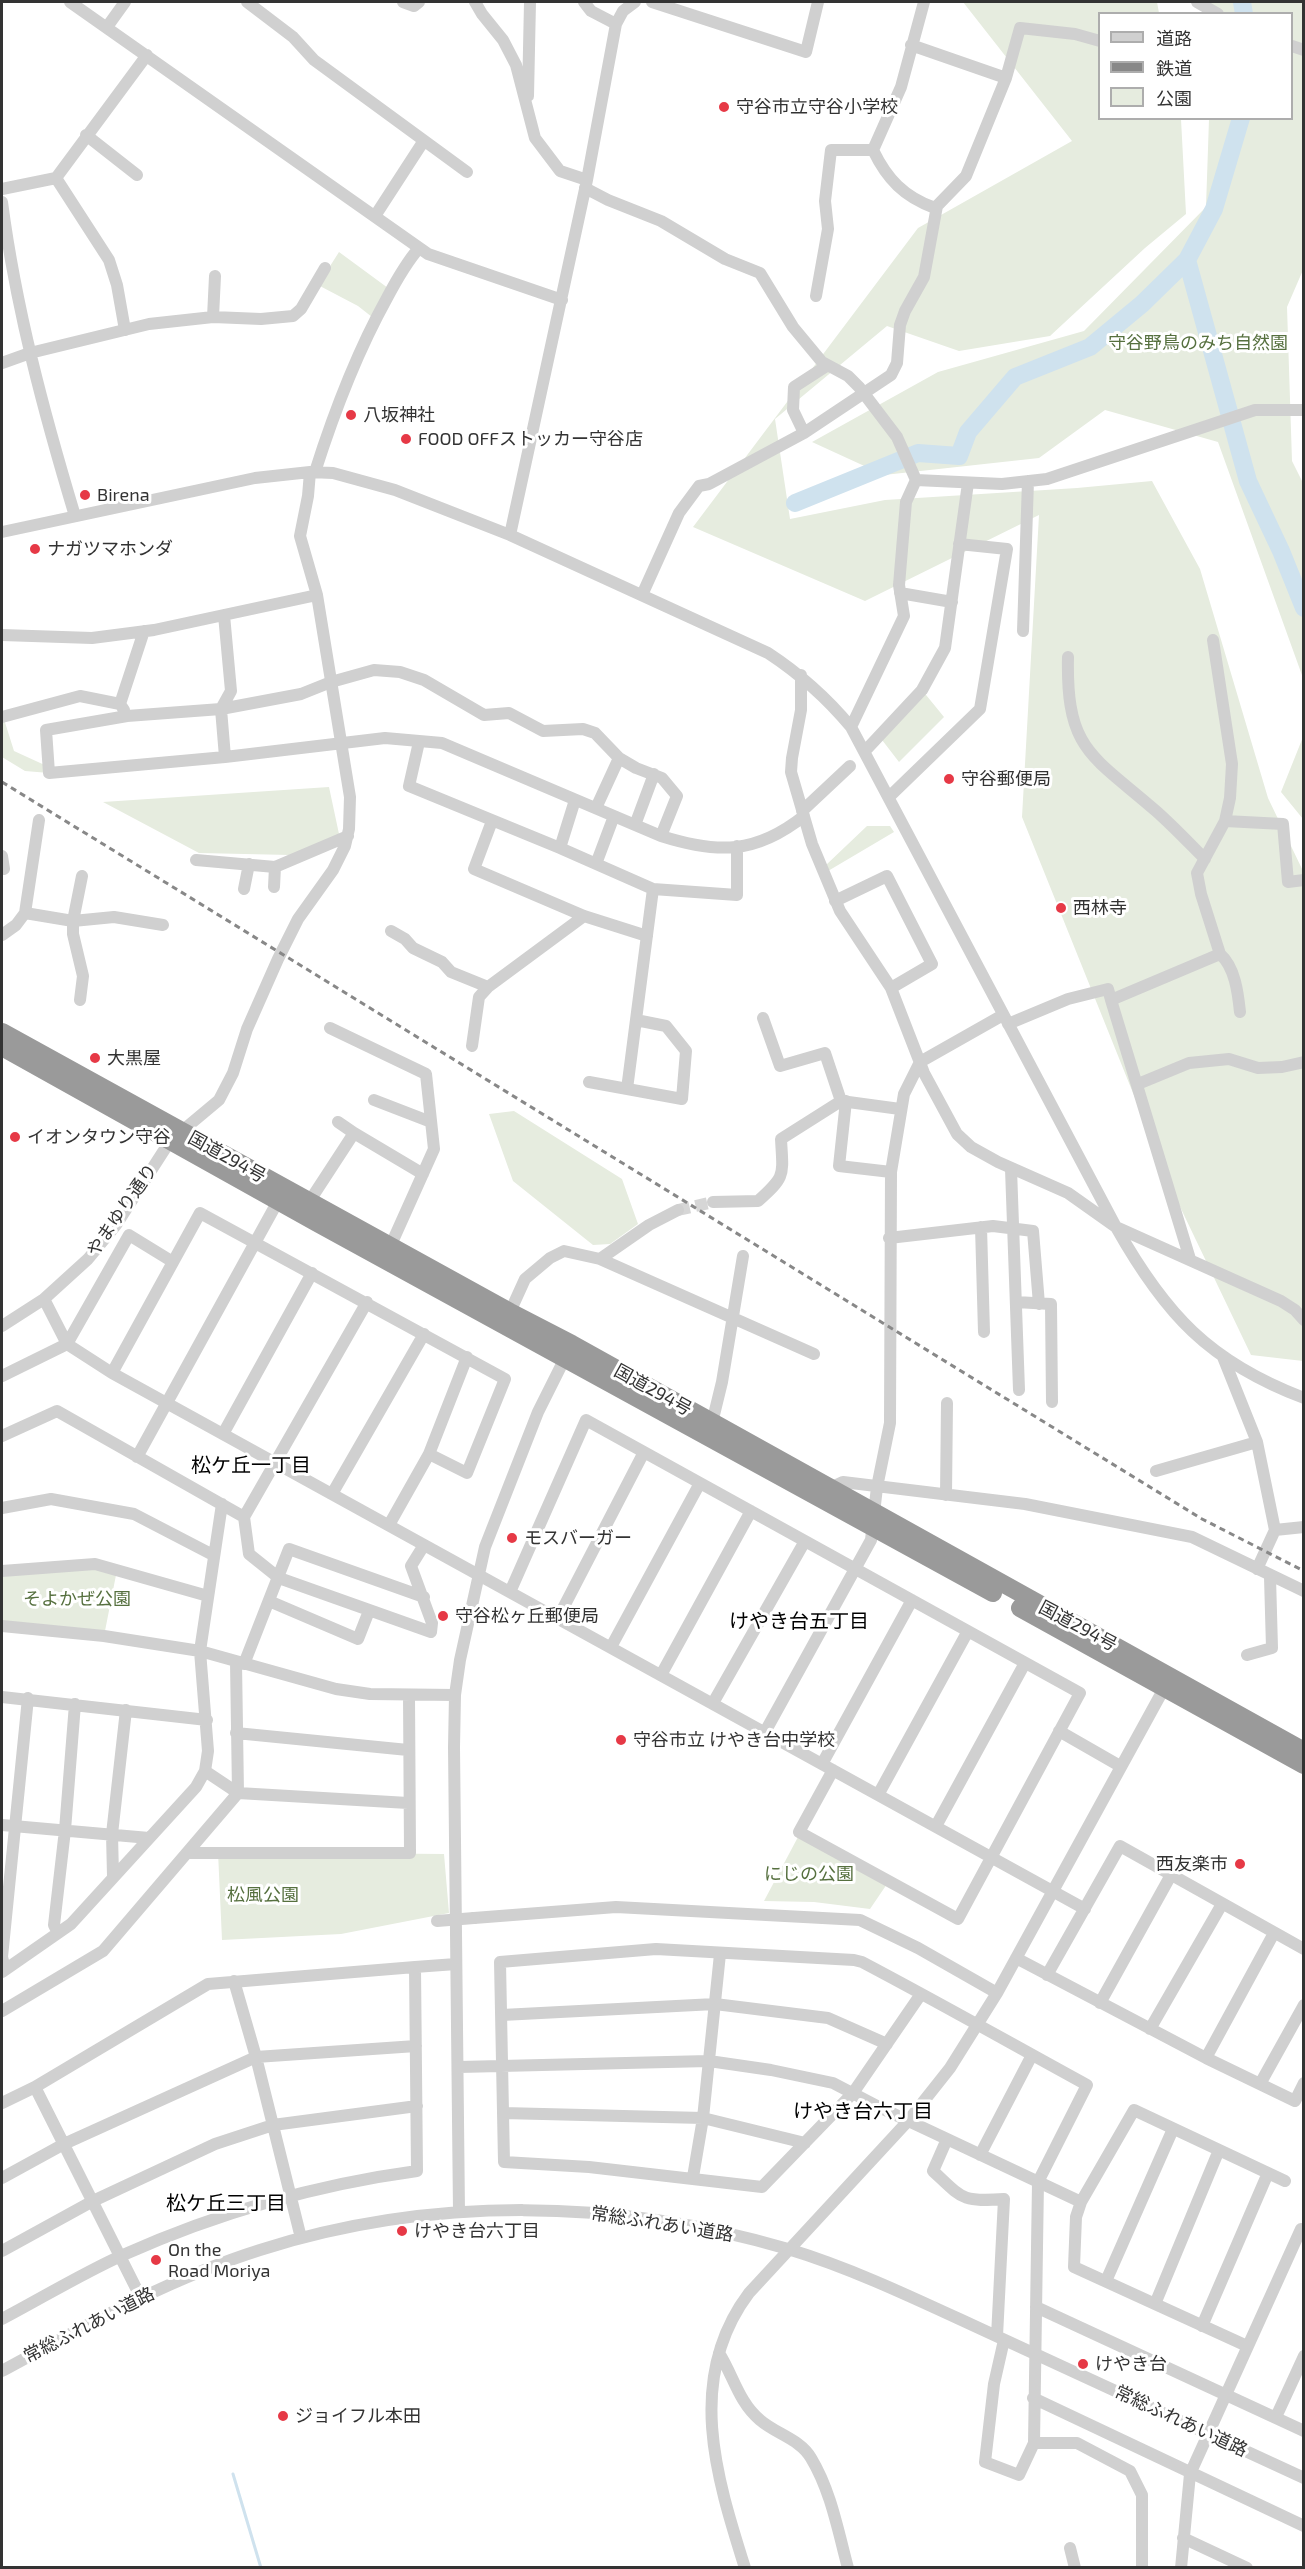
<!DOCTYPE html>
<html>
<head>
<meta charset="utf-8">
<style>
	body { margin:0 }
	#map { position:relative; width:1305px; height:2569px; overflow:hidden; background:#fff; font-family:"Exo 2","Noto Sans JP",sans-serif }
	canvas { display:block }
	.frame { position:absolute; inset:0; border:3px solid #333; pointer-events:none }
	.legend { position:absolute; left:1098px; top:12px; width:195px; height:108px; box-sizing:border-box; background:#fff; border:2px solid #adadad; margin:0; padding:8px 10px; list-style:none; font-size:18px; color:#333 }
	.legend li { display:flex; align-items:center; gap:12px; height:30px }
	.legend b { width:30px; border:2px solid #adadad }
</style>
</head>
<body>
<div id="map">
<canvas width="1305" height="2569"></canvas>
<div class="frame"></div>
<ul class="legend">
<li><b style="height:8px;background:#d0d0d0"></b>道路</li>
<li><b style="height:8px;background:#888"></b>鉄道</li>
<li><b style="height:16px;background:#e6ecdf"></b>公園</li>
</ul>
</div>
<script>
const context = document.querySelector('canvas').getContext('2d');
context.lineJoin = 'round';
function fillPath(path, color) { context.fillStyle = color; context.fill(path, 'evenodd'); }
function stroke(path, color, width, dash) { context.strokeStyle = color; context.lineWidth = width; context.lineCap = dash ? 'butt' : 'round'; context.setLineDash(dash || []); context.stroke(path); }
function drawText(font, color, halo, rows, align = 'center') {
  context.font = font + ' "Exo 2","Noto Sans JP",sans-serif'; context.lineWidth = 6; context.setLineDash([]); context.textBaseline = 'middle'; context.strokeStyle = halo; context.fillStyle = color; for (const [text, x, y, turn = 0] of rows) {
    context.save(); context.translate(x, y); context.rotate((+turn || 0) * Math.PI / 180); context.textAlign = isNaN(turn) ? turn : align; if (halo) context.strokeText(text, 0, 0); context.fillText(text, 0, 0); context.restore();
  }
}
fillPath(new Path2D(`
	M963 2H1157L1159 13 1100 14V118L1181 119 1186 214 1145 248 1050 336 959 351 887 326 775 419 790 519 885 500 1077 488 1152 481 1200 569 1268 798 1303 871V1361L1251 1355 1172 1190 1022 817 1039 515 865 601 693 527 918 228 1072 141Z
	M1204 2H1303V270L1287 307 1292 461 1304 485 1303 678 1218 442 1105 410 1039 458 884 475 812 442 938 372 1084 331 1206 207 1209 119 1292 118V14L1205 13Z
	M339 252 388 288 372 317 358 306 318 285Z
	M922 690 944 717 899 762 879 736Z
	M3 716 14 751 49 767V773L25 771 2 757Z
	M1303 737 1304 819H1303L1281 792Z
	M329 787 339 834 290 855 199 853 103 802Z
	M867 826H890L894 832 828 871 826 865Z
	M514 1111 622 1179 638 1224 610 1244 593 1245 513 1181 489 1114Z
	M95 1564 117 1570 104 1636 2 1626V1571Z
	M798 1837 887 1884 870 1909 814 1902 764 1901Z
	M218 1852 444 1854 449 1913 341 1934 222 1940Z`), '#e6ecdf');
stroke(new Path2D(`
	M233 2474 261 2568`), '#cfe2ee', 3);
stroke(new Path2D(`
	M1242 2 1244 14
	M1241 118 1214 209 1187 260 1248 481 1281 551 1304 608
	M795 503 918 453 959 456 968 432 1015 377 1090 347 1142 304 1187 260`), '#cfe2ee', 18);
stroke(new Path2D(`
	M678 1210 713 1202`), '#d6d6d6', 12, [12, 6]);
stroke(new Path2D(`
	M70 2 428 254 562 300
	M247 2 293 37 314 60 467 172
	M403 2 414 6 419 2
	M475 2 482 14 503 40 516 65 535 138 560 171 587 180
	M652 2 806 52 818 2
	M924 2 901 87 873 150C887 179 904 197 935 208L966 176 1006 78 1020 28 1075 34 1100 41
	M1197 2 1218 14
	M616 24 623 11 635 2
	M107 27 125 2
	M911 45 1006 78
	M1292 46 1304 50
	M528 96 530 2
	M86 135 137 175
	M56 178 109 260 117 285 125 330
	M585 188 608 200 661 221 725 259 760 273 793 327 822 362 848 376 859 387 897 437 916 480 1002 484 1047 479 1255 410H1304
	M2 189 56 178 147 55
	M2 202C16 309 44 413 75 516
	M375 216 423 142
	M816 296 828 229 825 201 831 150H873
	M213 317 215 276
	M2 363 30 353 149 324 213 317 261 319 293 316 301 309 325 268
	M804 433 793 410 794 387 828 365
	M315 472C334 412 356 354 387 298 396 281 406 263 419 248
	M2 532 255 478 310 472 333 473 395 490 510 535 768 653C800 674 826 697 851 727L1116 1227C1165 1314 1209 1362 1304 1398
	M510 535 587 180 616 24 591 11 584 2
	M900 593 952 602
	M642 595 679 513 699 486 709 484 804 433 891 375 897 363 900 325 905 311 924 277 937 206
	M224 615 231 691 221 709 225 757
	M1023 631 1028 481
	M2 635 92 638 154 630 317 595
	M1068 657C1066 751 1092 755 1156 811 1173 826 1189 843 1205 859
	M801 675V710L792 758 791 772 812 844 840 911 891 988 924 1073 957 1134 971 1147 998 1162 1068 1193 1116 1227 1281 1301 1295 1310 1304 1320
	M124 710 120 704 144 631
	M2 717 80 696 120 704
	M851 727 904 616 899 585 906 502 916 480
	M419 742 409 786 560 848
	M865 751 922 690 945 648 968 483
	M619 758 636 768 662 778 677 796 661 836
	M889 797 980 709 1007 549 959 544
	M575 800 560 848 653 889 737 895V846
	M596 808 619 758 595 733 583 729 543 731 509 713 484 715 424 680 400 672 374 670 331 682 301 694 221 709 127 716 46 730 49 773 225 757 385 738 442 743 661 836C718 854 756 854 804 816
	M802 811 850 766
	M492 821 474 869 584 916 647 936
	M1225 821 1283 824 1288 882 1304 880
	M635 825 654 774
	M2 856 4 869
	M196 860 275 867 348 836
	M596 864 614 816
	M274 887 275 867
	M244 889 249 864
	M835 901 887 876 932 964 891 988
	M25 913 73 921 114 917 163 925
	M391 931 405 939 413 948 442 962 451 972 488 987
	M2 935 16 925 25 913 39 820
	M1220 954C1235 967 1238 993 1240 1012
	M80 1000 83 976 73 934V921L82 876
	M1111 1000 1190 1259
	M763 1018 780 1066 825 1053 841 1101 900 1109
	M1008 1024 1068 999 1108 989 1111 1000 1220 954 1201 894 1197 873 1225 821 1230 798 1232 764 1213 640
	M330 1028 426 1074 434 1149 390 1247
	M472 1046 479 997 488 987 584 916
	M589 1082 682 1099 686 1051 666 1026 636 1020
	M1138 1084 1189 1063 1229 1059 1258 1068 1282 1067 1304 1062
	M627 1089 653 889
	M374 1100 431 1122
	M846 1101 839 1166 891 1172
	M338 1122 354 1133
	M1011 1169 1019 1390
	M309 1202 354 1133 423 1174
	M713 1202 758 1201C786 1176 783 1176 781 1139L841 1101
	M981 1227 984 1332
	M889 1238 993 1226 1033 1231 1039 1304
	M600 1259 649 1225 678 1210
	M44 1299 67 1344 112 1373 1085 1909
	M367 1302 244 1517 249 1554 279 1578 431 1632 432 1623 411 1566 424 1545
	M1016 1302 1051 1304 1052 1402
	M510 1312 525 1279 550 1258 564 1251 600 1259 814 1354
	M2 1326 44 1299 88 1259 116 1225 170 1141 219 1100 233 1073 247 1029 278 959 298 919 333 870 345 846 349 829 350 797 317 595 300 536 308 496 310 472
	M1223 1357 1257 1442 1275 1530
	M112 1373 200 1213 505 1379 467 1473 429 1454
	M2 1376 67 1344 129 1235 173 1262
	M711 1427 722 1382 743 1256
	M223 1434 312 1273
	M2 1436 57 1411 244 1517
	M137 1457 278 1201
	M1156 1471 1257 1442
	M830 1488 843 1482 1025 1504 1192 1537 1304 1591
	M332 1494 424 1334
	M946 1495 947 1403
	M2 1508 51 1499 134 1514 213 1555
	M389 1525 429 1454 467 1357
	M1257 1569 1275 1530 1304 1527
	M2 1571 95 1564 208 1596
	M510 1592 586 1420 1080 1693 958 1919 799 1832 833 1770
	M269 1601 358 1639 369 1611
	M558 1618 644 1452
	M2 1626 104 1636 200 1651 336 1689 370 1694 455 1695
	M611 1647 700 1483
	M1247 1655 1272 1648 1270 1577
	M244 1664 289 1549 424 1597
	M661 1675 751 1511
	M2 1697 207 1720
	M713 1703 805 1541
	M1059 1731 1120 1766
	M765 1732 871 1540 877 1487 890 1423 891 1172 904 1094 920 1062 1003 1015
	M236 1733 408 1750
	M822 1764 912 1600
	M205 1771 238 1793 408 1803
	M878 1795 968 1631
	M2 1825 149 1838
	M936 1826 1025 1663
	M187 1853H410L409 1696
	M113 1876 112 1834 126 1710
	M474 1918 616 1907 860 1920 918 1948 997 1993
	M58 1933 54 1925 65 1830 75 1704
	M1016 1958 1206 2058 1295 2101 1304 2083
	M5 1969 2 1957 28 1698
	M2 1972 71 1924 196 1787 205 1771 208 1751 200 1651 222 1504
	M1047 1975 1120 1846 1304 1949
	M234 1981 256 2057 301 2238
	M921 1994 853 2093 762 2187 589 2167 504 2162 500 1962 656 1949 854 1960 862 1962C938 2002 1012 2044 1087 2085L1038 2182 1034 2443H1077L1130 2471 1142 2495V2568
	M1100 2003 1171 1875
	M2 2011 103 1951 238 1793 236 1662
	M502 2015 715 2004 828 2018 887 2044
	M1150 2029 1222 1904
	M1206 2058 1274 1933
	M459 2067 709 2061 771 2070 833 2083 881 2108 1081 2202
	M1260 2084 1304 2005
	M35 2087 141 2298
	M2 2103 35 2087 208 1984 415 1967
	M503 2113 703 2118 805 2143
	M947 2139 933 2171C963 2199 961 2202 1004 2199L997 2336
	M980 2155 1032 2055
	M693 2177 703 2118 720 1954
	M2 2178 64 2144 256 2057 416 2046
	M459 2212 454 1747 455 1695 460 1660 485 1547 538 1412 568 1352
	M2 2251 93 2201 215 2144 273 2125 417 2106
	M1106 2281 1173 2129
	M1155 2304 1219 2150
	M1036 2307 1304 2431
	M2 2319C42 2298 81 2274 123 2255 217 2213 314 2185 417 2171L415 1967 456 1964
	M1202 2326 1268 2173
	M1004 2340 994 2384 985 2462 1019 2475 1034 2443
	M1247 2346 1074 2267 1076 2217 1081 2202 1134 2110 1285 2181
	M719 2353C733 2375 739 2403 760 2420 776 2434 800 2439 811 2458 831 2491 838 2531 848 2568
	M2 2371C85 2326 168 2279 260 2250 430 2196 617 2198 788 2249 854 2269 918 2300 981 2329 1089 2378 1196 2429 1304 2478
	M1033 2398 1304 2526
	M1276 2417 1304 2356
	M1183 2538 1247 2568
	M1070 2548 1075 2568
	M745 2568C716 2476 685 2378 749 2293L908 2121 950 2068 997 1993 1167 1683
	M1181 2568 1190 2474 1301 2229 1304 2230`), '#d0d0d0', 12);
stroke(new Path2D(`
	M2 1032 510 1312 572 1344 1304 1751
	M2 1047 317 1223 993 1593
	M1020 1608 1304 1765`), '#9a9a9a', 18);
stroke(new Path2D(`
	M2 782 1202 1519 1304 1571`), '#888', 3, [6, 4.5]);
stroke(new Path2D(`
	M437 1921 474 1918`), '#d0d0d0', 12);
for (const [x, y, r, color] of [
	[724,107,6,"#e63946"],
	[351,415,6,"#e63946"],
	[406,439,6,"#e63946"],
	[85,495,6,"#e63946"],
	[35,549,6,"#e63946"],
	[949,779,6,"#e63946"],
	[1061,908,6,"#e63946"],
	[95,1058,6,"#e63946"],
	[15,1137,6,"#e63946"],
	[512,1538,6,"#e63946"],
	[443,1616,6,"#e63946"],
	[621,1740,6,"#e63946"],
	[1240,1864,6,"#e63946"],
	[402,2231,6,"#e63946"],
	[156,2260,6,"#e63946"],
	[1083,2364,6,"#e63946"],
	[283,2416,6,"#e63946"]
]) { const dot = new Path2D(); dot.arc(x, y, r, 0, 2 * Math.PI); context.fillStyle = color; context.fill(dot); stroke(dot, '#fff', 2); }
drawText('18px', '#333', '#fff', [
	["守谷市立守谷小学校",736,107],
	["八坂神社",363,415],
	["FOOD OFFストッカー守谷店",418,439],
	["Birena",97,495],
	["ナガツマホンダ",47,549],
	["守谷郵便局",961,779],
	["西林寺",1073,908],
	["大黒屋",107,1058],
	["イオンタウン守谷",27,1137],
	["モスバーガー",524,1538],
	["守谷松ヶ丘郵便局",455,1616],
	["守谷市立 けやき台中学校",633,1740],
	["西友楽市",1228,1864,"right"],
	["けやき台六丁目",414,2231],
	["On the",168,2250],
	["Road Moriya",168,2271],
	["けやき台",1095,2364],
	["ジョイフル本田",295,2416]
], 'left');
drawText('18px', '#56703f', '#fff', [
	["守谷野鳥のみち自然園",1198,343],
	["そよかぜ公園",77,1599],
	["にじの公園",809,1874],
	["松風公園",263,1895]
]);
drawText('18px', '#333', '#fff', [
	["国道294号",227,1157,29],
	["やまゆり通り",122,1210,-55],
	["国道294号",653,1390,29],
	["国道294号",1078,1626,28],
	["常総ふれあい道路",662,2224,9],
	["常総ふれあい道路",89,2325,-27],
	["常総ふれあい道路",1181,2421,25]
]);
drawText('20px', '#000', '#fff', [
	["松ケ丘一丁目",251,1465],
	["けやき台五丁目",799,1621],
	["けやき台六丁目",863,2111],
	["松ケ丘三丁目",226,2203]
]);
</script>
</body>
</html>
